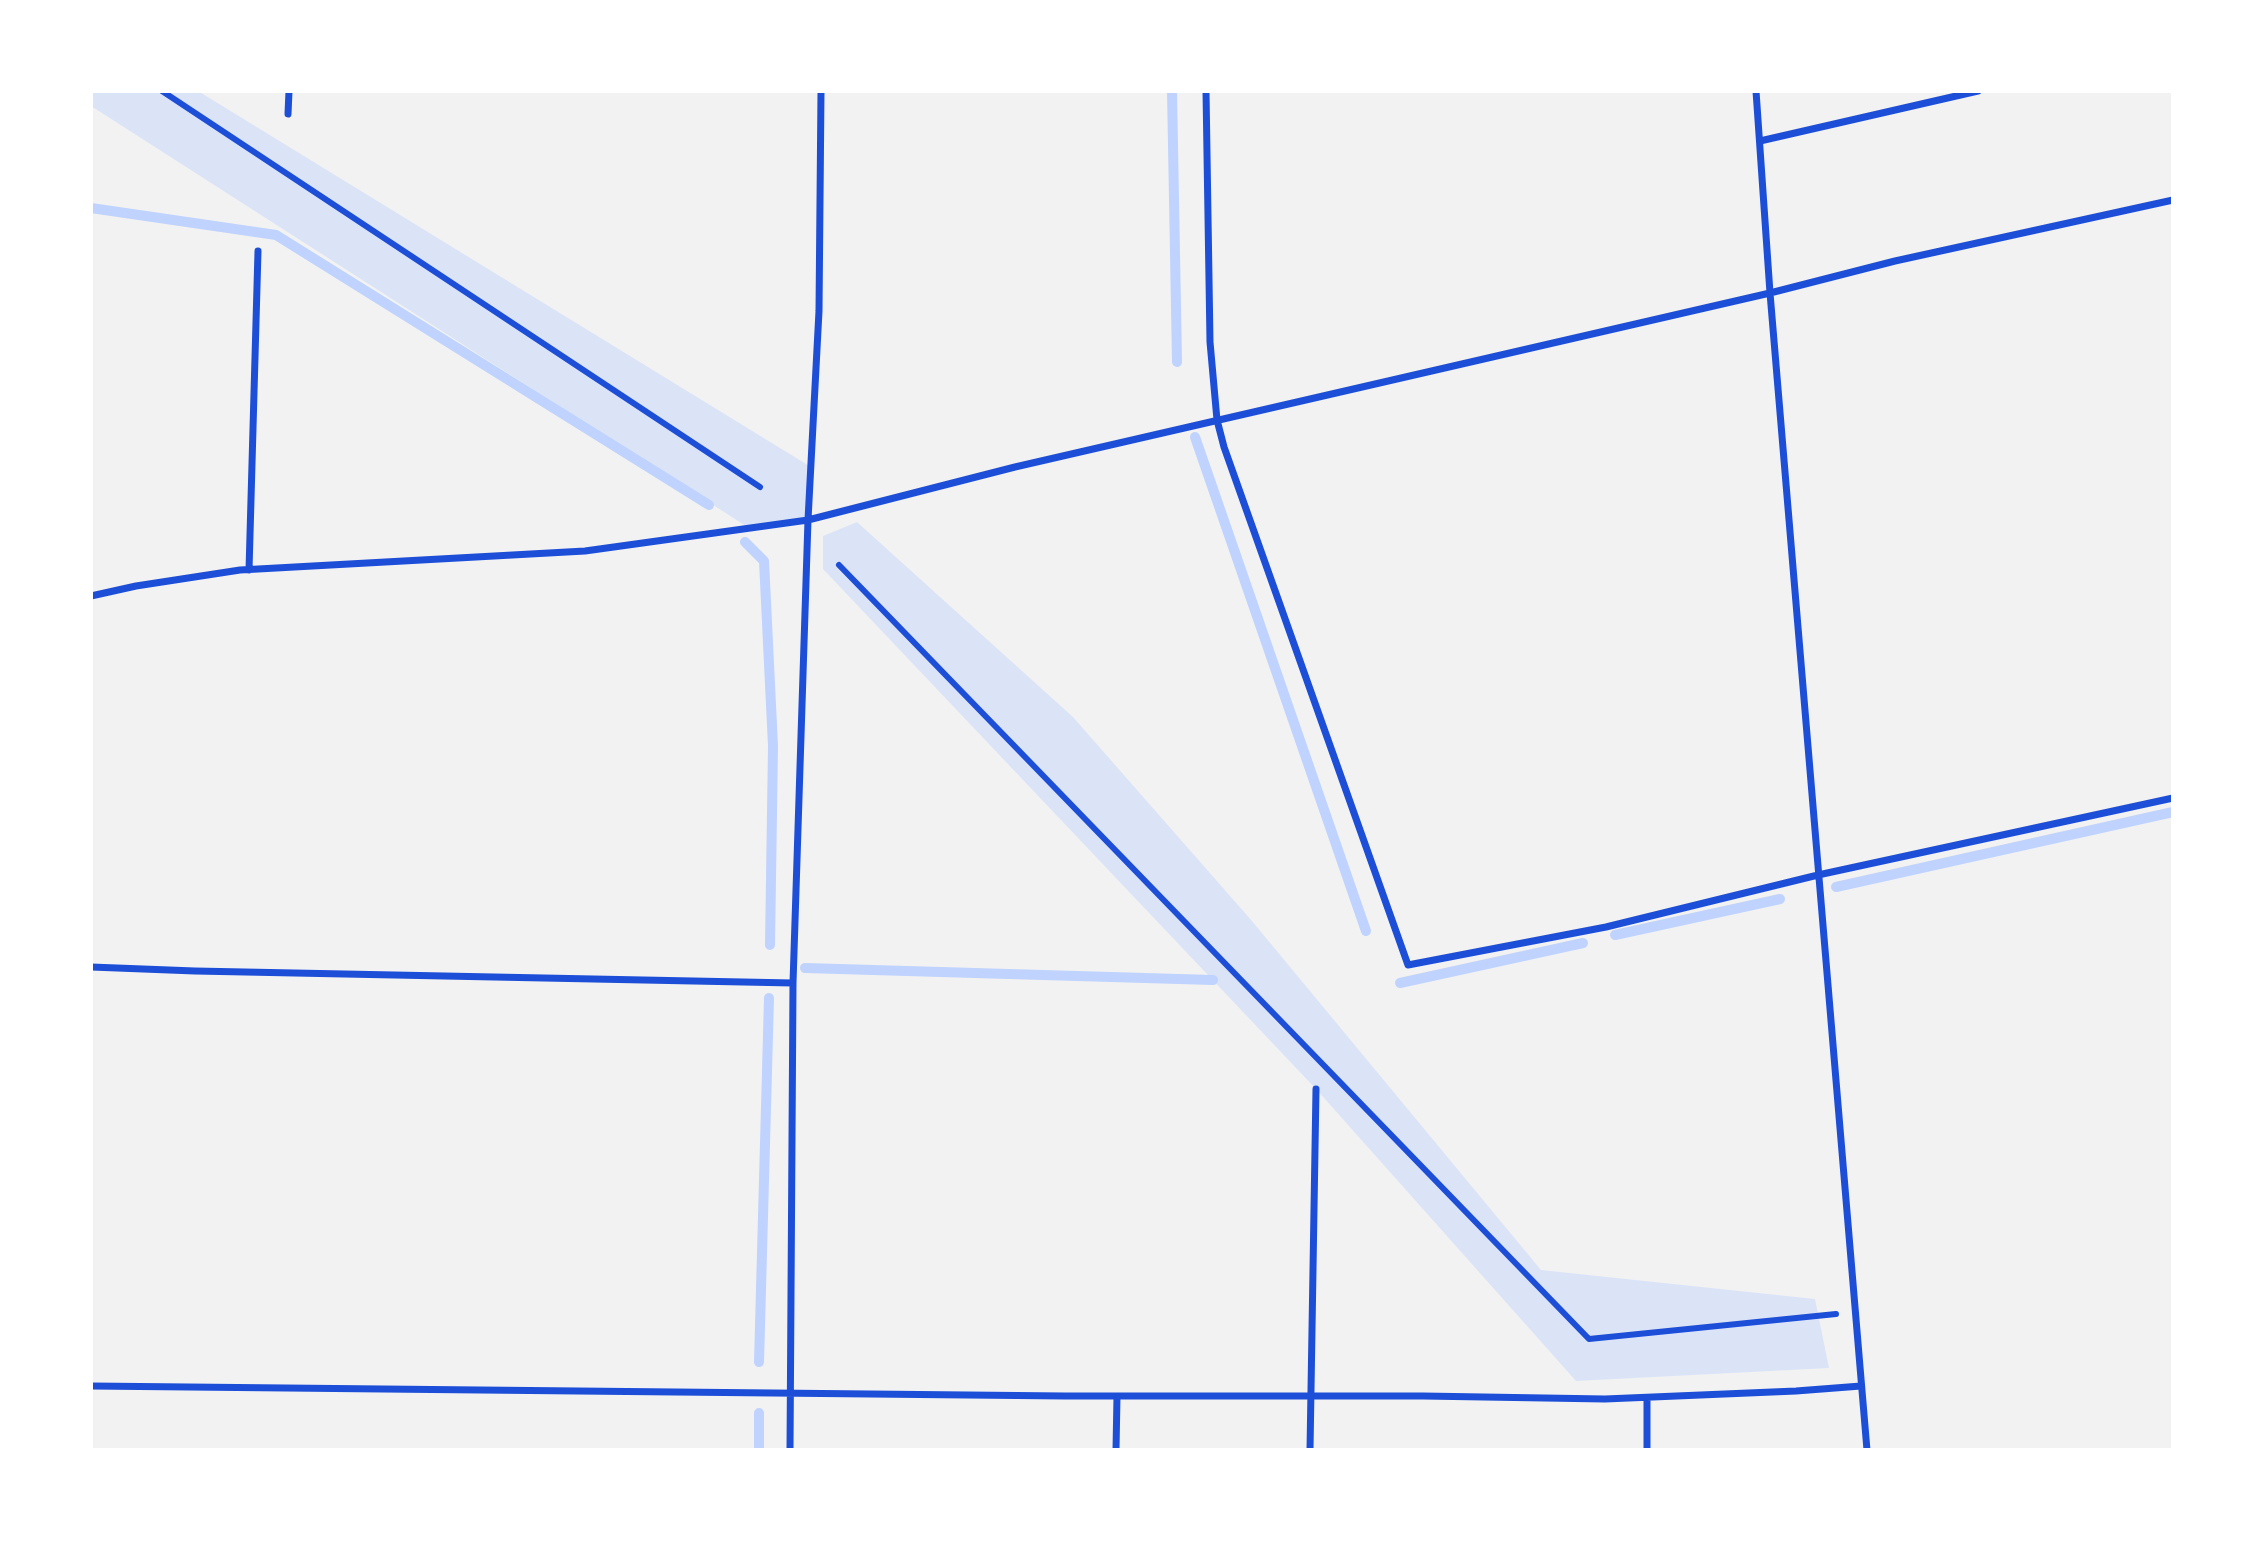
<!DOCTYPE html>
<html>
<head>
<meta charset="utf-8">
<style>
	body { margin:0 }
	#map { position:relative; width:2264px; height:1541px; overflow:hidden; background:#f2f2f2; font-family:"Archivo Narrow",sans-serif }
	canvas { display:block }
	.frame { position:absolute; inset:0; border:93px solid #fff; pointer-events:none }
</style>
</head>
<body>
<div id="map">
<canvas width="2264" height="1541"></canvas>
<div class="frame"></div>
</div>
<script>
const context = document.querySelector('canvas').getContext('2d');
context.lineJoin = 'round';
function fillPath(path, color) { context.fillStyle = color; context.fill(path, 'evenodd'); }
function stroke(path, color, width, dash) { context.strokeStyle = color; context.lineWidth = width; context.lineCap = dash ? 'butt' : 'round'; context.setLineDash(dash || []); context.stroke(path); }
fillPath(new Path2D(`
	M91 91H198L811 467 808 520 749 528 91 106Z
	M857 522 1073 717 1252 921 1541 1270 1815 1299 1829 1368 1576 1381 1316 1089 823 569V536Z`), '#dbe4f7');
stroke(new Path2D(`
	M1172 91 1177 362
	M91 208 276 235 709 505
	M1195 437 1366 931
	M745 542 764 561 773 746 770 945
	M1836 887 2173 812
	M1615 935 1780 899
	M805 968 1213 980
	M1400 983 1583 943
	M759 1362 769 998
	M759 1413V1450`), '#bfd3fe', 10);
stroke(new Path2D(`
	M162 91 760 487
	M839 565 1589 1339 1836 1314`), '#1d4ed8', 6);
stroke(new Path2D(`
	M1206 91 1210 342 1217 420 1224 447 1408 965 1606 927 1818 875 2173 798
	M1756 91 1770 293 1867 1450
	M288 114 289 91
	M1760 141 1978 91
	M249 570 258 251
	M91 596 136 586 240 570 585 551 808 520 1015 467 1770 293 1895 261 2173 200
	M91 967 195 971 793 983
	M91 1386 1065 1396H1423L1605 1399 1796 1391 1861 1386
	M790 1450 793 983 808 520 819 311 821 91
	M1116 1450 1117 1396
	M1310 1450 1316 1089
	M1647 1450V1398`), '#1d4ed8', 7);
</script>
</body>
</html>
